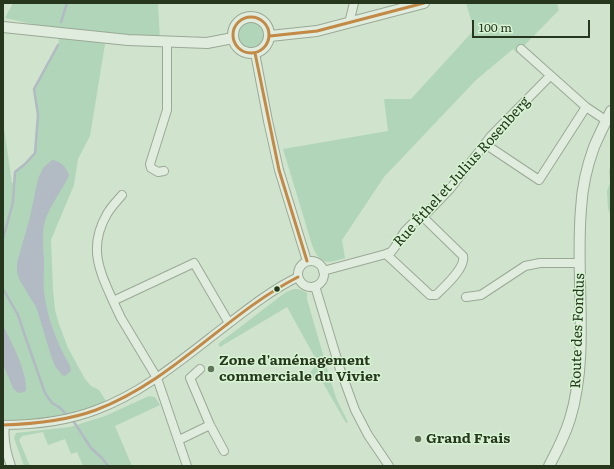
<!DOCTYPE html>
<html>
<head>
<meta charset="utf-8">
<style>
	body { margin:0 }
	#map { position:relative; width:614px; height:469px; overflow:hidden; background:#d0e3cd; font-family:Literata,serif }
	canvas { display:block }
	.frame { position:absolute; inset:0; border:4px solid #27371e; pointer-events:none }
	.scale { position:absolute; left:472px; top:20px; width:118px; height:18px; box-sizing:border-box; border:2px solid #27371e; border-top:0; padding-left:5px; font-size:12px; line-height:14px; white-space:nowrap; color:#27371e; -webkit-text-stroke:3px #d7f4d3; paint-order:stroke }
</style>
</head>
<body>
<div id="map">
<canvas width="614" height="469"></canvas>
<div class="frame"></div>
<div class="scale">100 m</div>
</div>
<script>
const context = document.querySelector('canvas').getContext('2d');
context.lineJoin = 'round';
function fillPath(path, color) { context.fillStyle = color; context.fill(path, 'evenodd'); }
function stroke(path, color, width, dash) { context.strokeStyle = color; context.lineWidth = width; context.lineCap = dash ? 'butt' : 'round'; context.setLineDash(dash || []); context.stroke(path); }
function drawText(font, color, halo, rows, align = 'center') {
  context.font = font + ' Literata,serif'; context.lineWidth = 3; context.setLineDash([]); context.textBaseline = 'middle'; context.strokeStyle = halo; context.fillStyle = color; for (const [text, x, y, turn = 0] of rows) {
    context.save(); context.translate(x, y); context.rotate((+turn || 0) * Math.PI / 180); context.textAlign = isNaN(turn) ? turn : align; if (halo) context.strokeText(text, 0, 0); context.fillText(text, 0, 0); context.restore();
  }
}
fillPath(new Path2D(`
	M13 3H158L160 41 106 38 90 136 78 159 74 185 51 240 53 289 55 310 59 324 68 348 85 379 91 386 99 390 108 404 78 416 5 425 3 418V121L12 183H14L15 172 25 164 35 153 38 115 34 89 58 45 60 34 41 26 5 18Z
	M466 3H557L559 10 517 53 513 49 476 80 384 177 342 240 345 258C327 264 320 265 312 245L283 149 388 131 384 99H411L474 30Z
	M238 35a14 14 0 1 1 28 0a14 14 0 1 1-28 0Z
	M611 166V217L608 208 607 191 610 183 609 170Z
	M294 289H299L307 293V299L331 382 337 400 348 422 346 423 319 376 312 379 308 375 318 363 287 307 220 347 218 344 286 292Z
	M149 396 155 397 160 405 115 426 132 466H83L77 452 71 454 65 439 48 445 43 432 22 436 19 440 30 466H24L14 438 16 433 70 427 105 416Z`), '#b1d5b8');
fillPath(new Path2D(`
	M52 160C62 162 65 166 69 175 62 191 50 205 45 221 41 235 44 250 44 264 44 273 43 282 44 291 47 318 57 343 70 366L71 371 65 376 62 375 55 366 51 356 39 316 36 307 20 281 17 272V263L30 217 38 179 43 168Z
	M3 325C12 344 27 370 26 391L21 393 17 392 13 388 3 364Z`), '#b2bac4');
stroke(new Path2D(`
	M61 22 67 3
	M3 239 13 202 15 172 25 164 35 153 38 115 34 89 58 45
	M3 289 18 315 24 333 45 393 52 403 59 407 68 416
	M72 419 91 448 102 458 108 466`), '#b2bac4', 2.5);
const minor = new Path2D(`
	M349 23 354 3
	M521 49 586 107 607 121
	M255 53 268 121 279 170 307 261
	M485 144 539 180 586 107
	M164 171 158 172 151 168 150 164 167 110V41
	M386 254 430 295H436C444 287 466 268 463 256L423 217
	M298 274a13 13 0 1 1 26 0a13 13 0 1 1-26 0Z
	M323 271 386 254 391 252 395 247 405 231 413 223 423 217 450 189 491 136 550 76
	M315 286 340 369 355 410 368 435 389 466
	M466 297 481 295 525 266 540 263H580
	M113 301C99 270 88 247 107 214 111 207 117 201 122 195
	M3 425C34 425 67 421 96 410 145 392 186 356 228 324 250 307 273 289 298 277
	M5 425C3 440 6 452 11 466
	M210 425 224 451
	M179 440 210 425 190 378 200 369
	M187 466 157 378 121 318 113 301 194 263 229 323`);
const tertiary = new Path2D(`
	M233 35a18 18 0 1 1 36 0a18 18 0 1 1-36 0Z
	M3 27 128 40 207 43 233 38
	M270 36 317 31 424 3
	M549 466C557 451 565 435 570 419 590 354 575 277 581 209 582 189 587 166 594 147 599 135 605 123 611 111`);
stroke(minor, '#9aa996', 10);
stroke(tertiary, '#9aa996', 12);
stroke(minor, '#e0ecde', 8);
stroke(tertiary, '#e0ecde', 10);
stroke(new Path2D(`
	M233 35a18 18 0 1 1 36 0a18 18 0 1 1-36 0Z
	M270 36 317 31 424 3
	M255 53 279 170 307 261
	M3 425C34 424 66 421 96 410 173 381 226 314 298 277`), '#c28a46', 3);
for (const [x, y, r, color] of [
	[277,289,3.5,"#27371e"],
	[211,369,4,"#62735b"],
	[418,439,4,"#62735b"]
]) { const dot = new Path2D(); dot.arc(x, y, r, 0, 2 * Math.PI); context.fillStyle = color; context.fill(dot); stroke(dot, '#d7f4d3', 1.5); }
drawText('14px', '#27371e', '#d7f4d3', [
	["Rue Éthel et Julius Rosenberg",462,172,-48],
	["Route des Fondus",578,331,-88]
]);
drawText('bold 14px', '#27371e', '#d7f4d3', [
	["Zone d'aménagement",219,361],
	["commerciale du Vivier",219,377],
	["Grand Frais",426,439]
], 'left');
</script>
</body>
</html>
